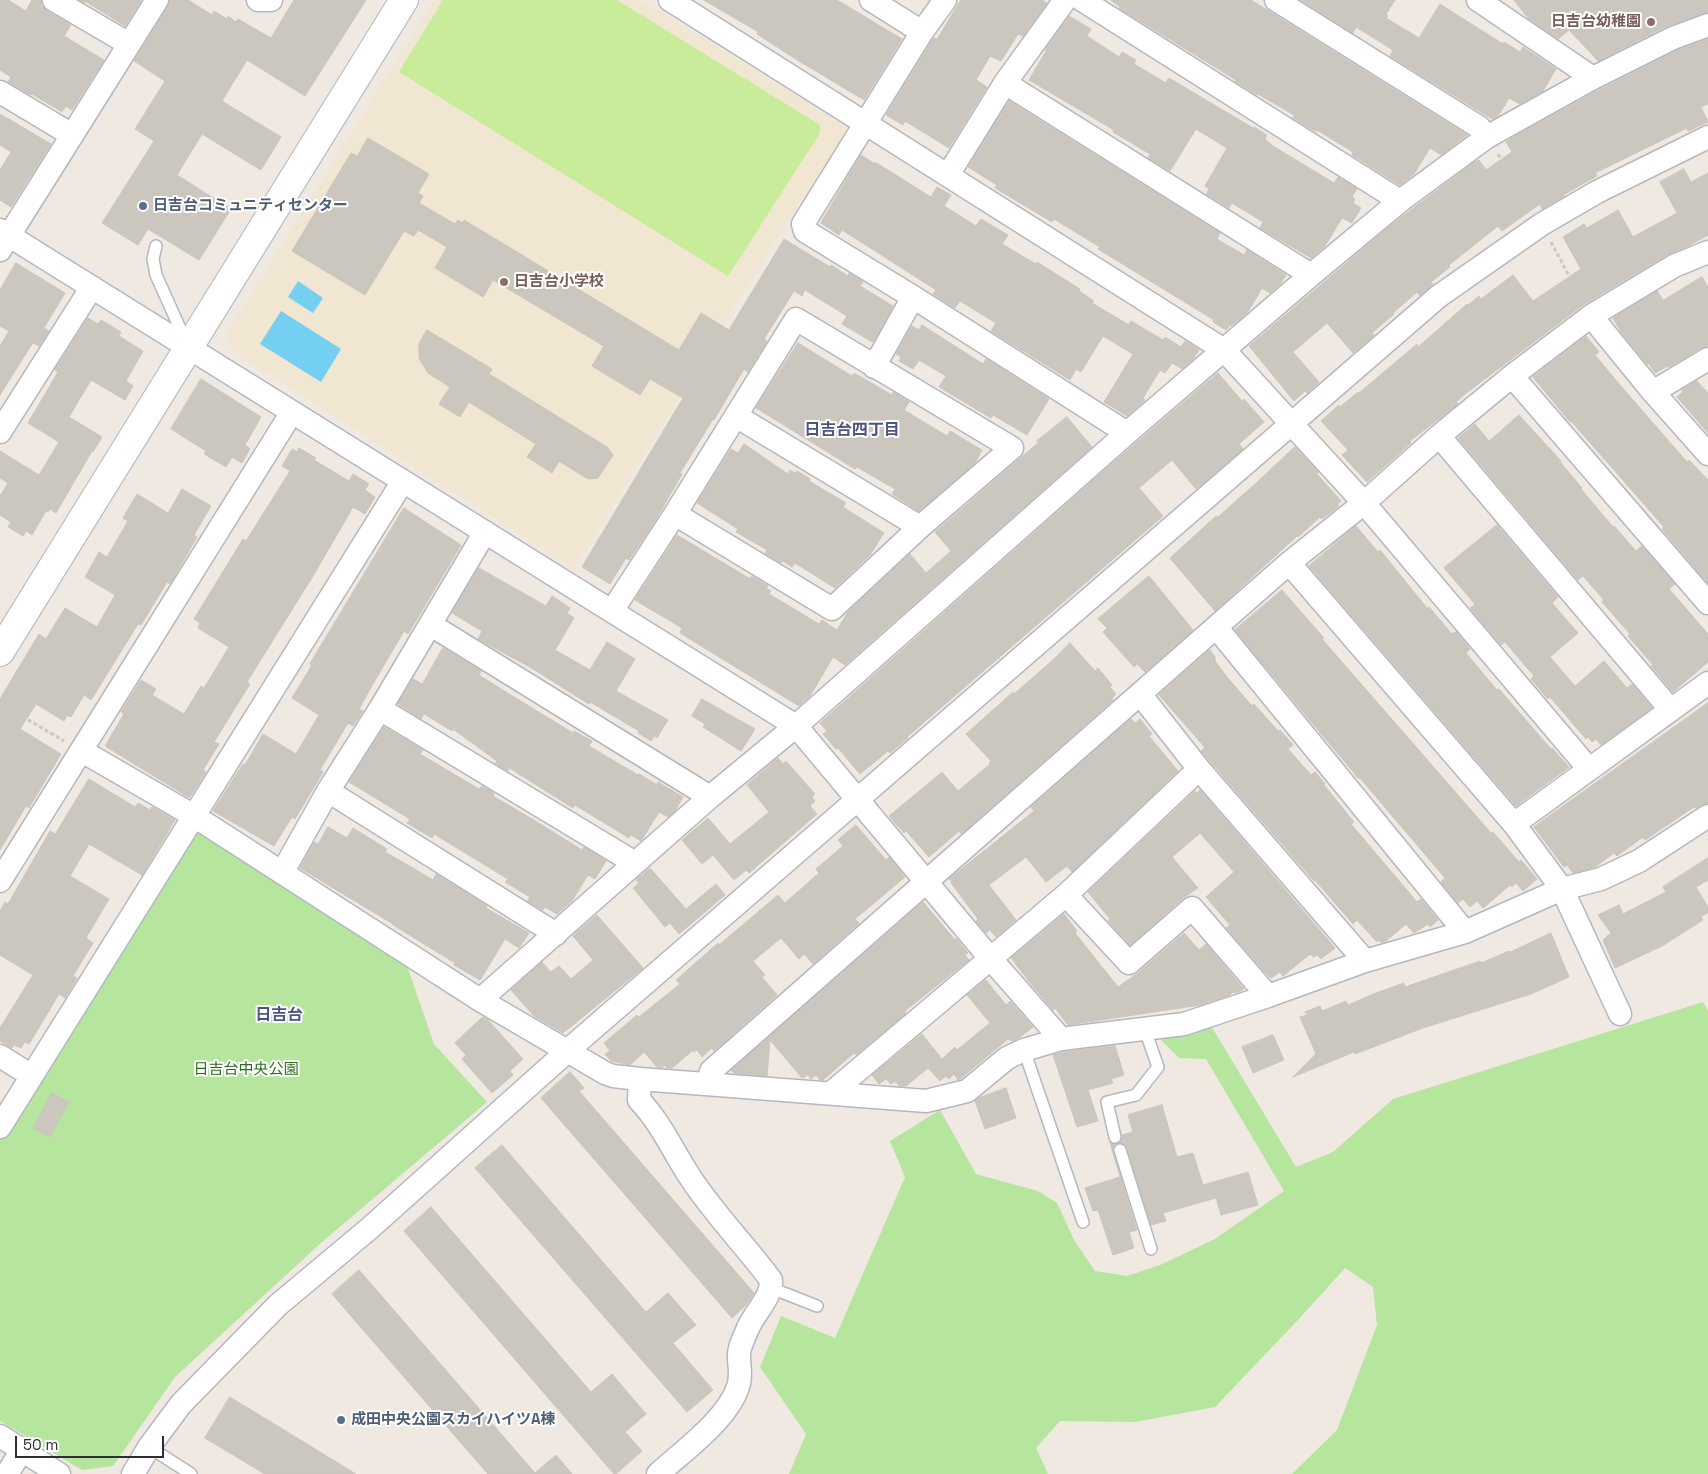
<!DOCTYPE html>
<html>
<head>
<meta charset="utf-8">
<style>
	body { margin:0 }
	#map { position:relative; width:1708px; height:1474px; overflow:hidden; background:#efe9e1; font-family:"Space Grotesk",sans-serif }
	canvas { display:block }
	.scale { position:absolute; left:15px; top:1436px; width:149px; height:22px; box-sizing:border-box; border:2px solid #2e2e2e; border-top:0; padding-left:6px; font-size:15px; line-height:18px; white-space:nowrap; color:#2e2e2e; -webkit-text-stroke:4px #fff; paint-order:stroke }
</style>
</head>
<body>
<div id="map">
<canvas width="1708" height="1474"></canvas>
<div class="scale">50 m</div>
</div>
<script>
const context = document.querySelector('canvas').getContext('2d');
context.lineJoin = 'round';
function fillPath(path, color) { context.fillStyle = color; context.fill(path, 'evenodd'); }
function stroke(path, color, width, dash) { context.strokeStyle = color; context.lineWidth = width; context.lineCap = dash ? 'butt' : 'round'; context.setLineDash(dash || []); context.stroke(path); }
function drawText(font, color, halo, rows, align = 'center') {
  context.font = font + ' "Space Grotesk","Noto Sans JP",sans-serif'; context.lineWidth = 4; context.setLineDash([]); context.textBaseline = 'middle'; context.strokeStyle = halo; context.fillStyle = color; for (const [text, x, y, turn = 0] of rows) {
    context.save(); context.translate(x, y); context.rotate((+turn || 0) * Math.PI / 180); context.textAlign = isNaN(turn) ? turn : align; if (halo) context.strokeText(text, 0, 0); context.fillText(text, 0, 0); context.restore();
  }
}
fillPath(new Path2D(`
	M434 0H641L844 125 847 130 782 230 574 569 232 351 226 335Z`), '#f0e6d1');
fillPath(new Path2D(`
	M195 826 404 957 434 1044 487 1102 322 1242 175 1377 113 1466 82 1470 0 1421V1126Z
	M1703 1002 1708 1011V1474H1292L1337 1430 1377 1325 1373 1287 1345 1268 1298 1320 1215 1407 1135 1422 1060 1421 1036 1448 1048 1474H789L806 1434 760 1367 781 1316 835 1338 905 1177 890 1141 940 1110 976 1174 1038 1191 1057 1203 1074 1240 1095 1271 1127 1276 1160 1265 1215 1239 1284 1191 1206 1059 1179 1058 1158 1037 1210 1024 1296 1167 1333 1152 1393 1099Z`), '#b6e59e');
fillPath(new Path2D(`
	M443 0H617L820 125V133L728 276 399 72Z`), '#c9ec9a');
fillPath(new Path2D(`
	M298 281 323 298 313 313 288 297Z
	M281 311 341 349 321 382 260 344Z`), '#75cff0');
const building = new Path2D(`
	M0 0H8L26 11 32 0H41L42 6 47 11 71 25 64 36 104 60 72 110 66 106 62 112 32 94 31 95 8 82 11 77 0 70Z
	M80 0H138L141 1 125 26 85 1 84 3Z
	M170 0H188L212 15 214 11 227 19 228 16 236 22 238 19 271 38 294 0H366L305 96 247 60 222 101 281 137 261 170 202 134 177 175 231 209 199 260 148 229 138 245 102 223 154 141 135 129 165 81 134 61 168 7Z
	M704 0H837L902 39 864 100 794 58 757 34 758 32Z
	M961 0H1042L1047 3 1023 36 1018 34 1001 61 990 56 976 80 987 87 949 148 905 121 903 125 886 115 933 39 934 38 937 39Z
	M1111 0H1251L1467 135 1441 155 1430 148 1414 174 1400 185 1352 155 1353 152 1317 130 1316 132 1295 119 1293 118 1294 115 1258 94 1257 95 1235 81 1236 80 1119 8 1120 7Z
	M1301 0H1395L1386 14 1388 16 1386 18 1419 38 1440 4 1503 44 1504 42 1520 52 1523 47 1556 69 1543 91 1520 104 1509 98 1498 116 1492 119 1390 56 1393 50 1356 27 1353 33Z
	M1514 0H1708V12L1667 26 1598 61 1569 30 1558 39 1529 19Z
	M1069 16 1091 29 1087 36 1119 57 1122 52 1136 60 1134 64 1166 83 1169 78 1253 128 1254 127 1267 135 1265 139 1273 146 1334 183 1338 177 1357 189 1352 197 1355 199 1353 203 1361 208 1352 223 1342 218 1325 246 1311 258 1260 228 1263 222 1232 203 1229 208 1206 194 1209 189 1205 186 1227 148 1196 129 1170 171 1148 158 1150 154 1113 132 1114 130 1029 80 1046 51 1045 50Z
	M1708 39V104L1701 107 1708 122 1688 131 1687 128 1595 173 1597 176 1563 195 1564 196 1542 209 1540 204 1502 231 1498 226 1449 265 1450 267 1431 282 1433 284 1420 296 1417 292 1393 313 1394 314 1372 333 1374 335 1353 353 1327 323 1293 352 1319 382 1307 393 1305 391 1294 401 1249 346 1391 225 1472 164 1479 160 1486 170 1512 152 1506 142 1519 134 1599 90 1678 50Z
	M1009 101 1220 233 1217 239 1244 255 1247 250 1286 275 1281 283 1270 293 1262 288 1247 313 1231 326 1230 325 1226 330 1213 322 1214 320 1098 249 1100 247 1054 219 1052 222 995 188 997 185 968 167Z
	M0 114 51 144 11 207 0 200V170L11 152 0 145Z
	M368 138 429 174 418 193 423 196 419 203 455 224 458 220 462 223 464 220 679 350 701 313 729 330 784 239 830 267 831 265 848 276 849 273 863 282 860 286 893 306 874 341 872 342 842 324 847 316 805 290 802 296 794 291 764 339 767 341 748 372 744 369 714 420 713 419 680 473 682 474 655 521 629 560 626 558 610 584 582 567 683 398 650 379 640 395 592 366 604 346 493 280 483 297 435 268 447 247 418 230 414 236 404 231 365 295 292 251 351 153 357 156Z
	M861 155 875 164V162L931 197 937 187 951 195 944 206 976 226 981 219 1008 235 1002 244 1036 264 1037 262 1080 289 1079 291 1094 301 1092 303 1129 325 1131 321 1163 340 1165 337 1181 347 1185 341 1199 350 1193 359 1182 369 1172 363 1165 373 1160 370 1143 398 1145 400 1127 416 1104 402 1133 354 1103 336 1081 372 1076 369 1070 380 991 331 996 323 960 301 955 308 933 294 936 290 894 263 842 230 839 235 821 223Z
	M1684 169 1691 182 1708 173V235L1688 246 1667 255 1583 305 1465 394 1456 402 1458 404 1410 441 1411 443 1367 482 1342 455 1348 450 1321 421 1339 405 1340 407 1358 392 1359 393 1417 344 1418 347 1467 304 1468 305 1479 296 1481 299 1513 275 1533 301 1581 269 1563 237 1584 224 1587 228 1618 210 1633 237 1677 213 1660 182Z
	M16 263 65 293 44 328 49 331 39 346 33 343 30 347 0 395V346L9 331 0 326V290Z
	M1702 277 1708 287V346L1701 348 1669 367 1668 366 1655 373 1649 364H1647L1621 332 1613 318 1657 291 1663 300Z
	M88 318 98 324 101 320 121 332 119 336 143 351 126 381 133 386 125 400 91 380 69 417 102 437 93 452 92 451 56 513 50 509 48 512 46 511 32 535 26 531 23 536 8 527 11 522 0 515V496L8 483 0 478V451L39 475 59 442 28 423 58 372 55 370Z
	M922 325 983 364 986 359 1049 399 1027 435 993 415 991 418 939 387 946 376 919 360 913 369 899 361 901 357 896 354 912 326 919 330Z
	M427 330 492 369 489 374 607 447 613 455 598 478 588 479 559 461 552 473 527 457 536 444 469 402 460 417 439 404 450 387 428 373 419 358V344Z
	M1586 336 1599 352 1595 355 1620 385 1687 462 1689 460 1708 480V583L1662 529 1664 527 1571 421 1570 422 1533 377Z
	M798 343 852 376 854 373 892 395 893 392 909 402 904 410 947 436 950 431 982 450 975 463 919 511 892 494 895 489 857 467 855 469 756 408Z
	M1218 373 1242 401 1244 399 1264 422 1239 444 1243 449 1196 489 1172 460 1139 488 1163 516 907 737 908 738 890 753 888 751 860 774 838 748 836 749 823 734 827 731 820 723 1108 467Z
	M201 379 261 417 245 445 250 449 242 463 232 457 226 467 204 454 206 451 171 429Z
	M1697 381 1708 393V433L1677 397 1683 392 1681 390Z
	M1519 415 1561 461 1560 462 1582 488 1581 489 1613 527 1614 526 1636 551 1642 546 1675 584 1669 589 1708 634V662L1673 692 1651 666 1653 665 1628 636 1630 634 1602 602 1604 600 1583 576 1578 580 1458 438 1475 424 1489 441Z
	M1067 417 1092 447 845 665 833 657 810 696 799 706 680 633 682 628 635 600 677 535 747 577 750 578 752 576 768 586 766 588 771 591 769 594 819 624 822 620 837 630 848 612 910 554 926 573 951 551 935 532 1039 442 1037 441Z
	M744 444 788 474 790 470 795 473 797 471 810 479 809 481 846 503 843 507 884 533 870 555 835 588 795 563 792 567 783 561 781 563 765 553 767 550 736 532 738 529 697 503 731 449 738 453Z
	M1295 447 1318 472 1317 474 1341 501 1337 504 1339 506 1322 519 1320 517 1298 537 1297 536 1215 611 1170 558 1216 516 1218 517 1254 485Z
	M299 448 316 458 314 460 349 481 353 474 369 484 365 490 375 497 365 514 353 507 313 576 247 682 250 684 214 742 219 744 203 770 206 772 190 797H188L105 746 124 714 121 712 141 680 156 689 152 695 184 714 201 686 204 688 229 647 198 628 200 623 194 619 243 539 246 541 290 471 282 466 292 449 297 452Z
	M182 489 211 506 194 535 197 537 170 584 167 582 141 625 138 624 91 700 84 695 71 717 67 715 64 721 36 704 20 729 61 754 29 808 26 806 0 850V699L39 634 46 639 65 608 97 627 115 595 85 577 99 552 107 557 128 521 123 518 137 494 168 513Z
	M404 508 461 545 408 634 404 631 373 684 359 709 363 711 353 726 348 723 320 770 323 772 295 819 292 817 274 846 213 811 243 764 245 765 263 734 296 754 319 715 292 698 312 665 310 664Z
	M1497 525 1558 597 1552 603 1578 633 1550 657 1575 686 1604 661 1627 688 1632 684 1652 708 1601 745 1596 739 1592 742 1588 737 1586 739 1550 697 1548 699 1531 679 1534 676 1505 642 1501 645 1470 608 1475 604 1444 568Z
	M1356 526 1378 552 1380 550 1427 608 1429 607 1452 634 1456 632 1470 649 1466 653 1497 690 1499 689 1551 749 1552 748 1569 767 1516 806 1309 566Z
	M479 568 546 606 552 596 570 608 567 613 574 618 555 650 590 670 607 642 635 659 616 691 668 720 657 738 655 736 651 741 638 733 639 731 590 702 589 704 528 666 478 639 482 631 452 613Z
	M1149 576 1193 630 1145 672 1137 664 1134 667 1103 632 1107 628 1098 619Z
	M1282 590 1324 638 1322 639 1491 833 1493 832 1519 862 1521 860 1537 879 1523 891 1516 883 1512 887 1510 885 1483 908 1477 901 1470 907 1463 899 1458 903 1441 882 1445 878 1360 778 1359 779 1313 724 1235 630Z
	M1070 643 1095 671 1098 668 1112 685 1110 687 1116 694 1112 698 1113 700 961 834 959 831 929 857 906 831 904 833 889 816 942 772 958 791 990 764 989 763 991 761 966 734 1013 692 1014 694 1054 659Z
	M443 648 481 671 479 675 506 692 573 733 574 731 592 741 589 746 638 775 639 774 657 785 658 782 683 797 675 811 668 817 659 812 641 841 631 835 629 838 575 805 573 808 511 769 509 768 508 771 495 763 497 761 453 729 452 731 424 714 421 719 398 704 413 679 422 684Z
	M1210 650 1215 657V661L1227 677 1252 706 1254 704 1278 731 1280 730 1293 745 1288 749 1311 775 1315 772 1325 784 1324 785 1354 822 1351 824 1417 902 1421 899 1438 920 1430 927 1428 924 1414 933 1406 924 1386 941 1381 943 1379 940 1377 942 1357 920 1353 924 1315 880 1314 881 1201 751 1205 748 1202 744 1159 695Z
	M702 699 755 729 741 751 703 727 705 724 692 716Z
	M1708 703V803L1696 808 1694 807 1645 840 1643 837 1617 856 1614 853 1595 867 1573 873 1567 865 1564 867 1534 827Z
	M1131 719 1135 723 1140 719 1152 734 1149 736 1178 771 1072 872 1067 866 1046 882 1026 857 989 885 1016 920 996 937 990 930 986 933 976 921 978 919 951 883 952 882 949 879 1034 811 1031 807Z
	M384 727 423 750 420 754 479 789 482 786 494 793 493 796 537 822 582 850 584 847 606 861 595 879 588 875 572 901 557 914 545 907 543 910 527 901 530 897 505 882 508 879 434 834 432 838 407 823 410 819 349 782Z
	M778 758 783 764 786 761 815 794 812 797 815 801 810 806 817 814 749 873 746 870 734 880 713 855 702 864 682 840 708 818 730 844 769 812 747 785Z
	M89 779 135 807 138 803 150 810 152 807 175 820 142 875 89 844 70 876 109 899 86 938 93 943 73 976 77 978 65 998 59 994 29 1044 25 1042 21 1048 14 1045 12 1048 0 1041V1028L33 975 0 955V911L5 902 8 904 50 831 55 834Z
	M1200 790 1335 948 1321 959 1317 955 1314 957 1310 954 1283 976 1280 972 1271 978 1264 971 1226 928 1230 925 1206 897 1234 872 1200 833 1172 857 1198 888 1183 898 1130 945 1108 921 1110 919 1088 892 1195 791 1197 793Z
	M856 825 886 860 889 857 905 877 855 919 859 923 813 964 804 954 799 959 781 938 753 961 765 975 762 977 777 995 714 1051 712 1048 702 1057 697 1050 694 1052 692 1051 672 1068H667L664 1065 662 1068 657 1067 644 1052 630 1065 611 1061 605 1054 610 1051 604 1043 637 1015 639 1017 680 984 676 980 718 943 719 945 778 895 785 903 819 873 816 869 843 846 838 840Z
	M328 827 347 838 353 828 387 849 385 852 418 871 433 880 436 874 487 906 486 908 529 933 519 948 505 939 480 980 454 965 455 963 393 925V924L300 868 314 842 318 844Z
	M1708 858V880L1696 887 1708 907V912L1701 917 1703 920 1662 946 1615 968 1603 940 1611 933 1598 915 1619 905 1623 914 1666 892 1663 887Z
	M650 868 686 909 716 884 725 895 679 934 670 923 665 927 633 888 639 883 636 880Z
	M923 902 955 940 956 938 968 953 965 955 969 960 906 1010 905 1014 856 1055 854 1053 823 1080H820L816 1075 811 1079 808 1075 802 1078 770 1040 767 1076 734 1073 731 1070Z
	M1064 914 1077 931 1075 933 1118 987 1138 973 1184 933 1199 950 1206 944 1244 989 1241 991 1235 993 1233 992 1230 995 1200 1005 1068 1025 1055 1008 1053 1010 1031 984 1011 958Z
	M597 915 643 968 563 1033 534 1016 511 990 542 962 551 972 559 966 571 979 593 960 573 936Z
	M1551 933 1569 977 1531 994 1423 1028 1355 1054 1354 1052 1293 1077 1316 1054 1300 1017 1307 1015 1305 1012 1320 1006 1322 1011 1346 1001 1348 1005 1376 993 1404 983 1405 987 1480 961 1481 963 1509 951 1510 952Z
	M986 980 1006 1005 1010 1001 1033 1027 1019 1038 1013 1041 1008 1039 960 1079 958 1080 954 1074 949 1079 946 1076 940 1081 928 1068 906 1086H899L895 1081 891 1084 886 1079 879 1084 872 1075 922 1034 942 1059 955 1047 957 1050 990 1023 967 995Z
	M483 1017 488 1020 523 1059 510 1071 513 1075 492 1093 462 1059 466 1055 455 1043Z
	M1273 1035 1284 1060 1253 1073 1242 1047Z
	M1115 1046 1124 1075 1111 1079 1113 1083 1088 1090 1098 1121 1077 1127 1053 1055 1064 1052Z
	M570 1072 584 1088 579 1091 754 1293 746 1305 732 1318 541 1098Z
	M1006 1088 1016 1118 985 1129 975 1101 979 1098Z
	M52 1093 69 1102 50 1137 33 1128Z
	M1162 1105 1177 1157 1193 1153 1203 1185 1248 1172 1258 1205 1221 1215 1216 1198 1163 1213 1166 1221 1151 1225 1127 1148 1125 1144 1120 1143 1122 1135 1133 1132 1128 1115Z
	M1110 1142 1115 1144 1113 1148V1152L1137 1230 1129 1232 1134 1248 1113 1255 1098 1210 1093 1211 1085 1188 1120 1177Z
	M502 1145 646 1312 668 1293 696 1325 673 1343 713 1390 687 1412 475 1168Z
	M431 1207 591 1392 612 1374 646 1414 625 1432 642 1451 616 1474H614L404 1231Z
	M359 1270 535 1473 556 1455 572 1474H488L332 1294Z
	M230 1397 356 1474H265L205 1438Z`);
fillPath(building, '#cbc7bf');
stroke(building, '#cbc5ba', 1);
const lane = new Path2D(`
	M156 246 153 259 156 275 187 344
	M1024 1050 1083 1222
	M1115 1137 1107 1102 1136 1095 1158 1067 1145 1030
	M1120 1150 1151 1249
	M771 1288 817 1306
	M149 1447 191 1474`);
const street = new Path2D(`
	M54 0 129 44
	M258 0H271
	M670 0 1224 350 1364 503 1589 769
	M871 0 922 32
	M945 0 922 32 803 224 805 231 913 297 1127 433
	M1082 0 1400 201
	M1276 0 1479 127 1487 137
	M1478 0 1593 78
	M1005 83 1311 275
	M0 92 72 135
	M948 175 1005 83 1065 0
	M0 230 796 726 990 958 1061 1039
	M0 250 157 0
	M1591 316 1653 392 1708 454
	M874 367 913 297
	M1512 376 1708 603
	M1653 392 1708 359
	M736 416 920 527
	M0 432 92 287
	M1439 436 1670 709
	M1289 563 1514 824 1562 889 1620 1014
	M612 611 675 514 796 319 1012 448 920 527 832 609 675 514
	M431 625 710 797
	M1216 627 1465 932
	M1140 694 1199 769 1365 961
	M380 709 635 863
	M82 751 194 816 480 1000 605 1073 613 1076 640 1079 926 1101 967 1091 1007 1058 1024 1050 1061 1039 1184 1024 1268 996 1365 961 1465 932 1562 889 1601 879 1639 861 1708 816
	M328 791 556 934
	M1514 824 1708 683
	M282 873 328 791 380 709 485 532
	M0 881 292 412
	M1066 895 1129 963 1192 908 1268 996
	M480 1000 710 797 796 726 1127 433 1311 275 1400 201 1487 137 1593 78 1673 38 1708 25
	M0 1056 32 1076
	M640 1079 639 1100C661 1123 673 1151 690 1177 714 1214 745 1245 771 1280 772 1297 755 1312 748 1328 745 1336 738 1348 739 1357 739 1368 742 1376 738 1387 727 1420 683 1451 658 1474
	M708 1084 711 1071 1216 627 1289 563 1364 503 1439 436 1512 376 1591 316 1674 266 1708 252
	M831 1093 1066 895 1199 769
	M0 1127 403 481
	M0 1436 59 1474
	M7 1474 22 1450
	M133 1474 149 1447 181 1404 278 1305 370 1228 582 1038 1439 296 1542 224 1597 192 1708 137`);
const secondary = new Path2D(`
	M0 652 404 0`);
stroke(lane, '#b4b7c1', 14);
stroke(street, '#b4b7c1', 25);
stroke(secondary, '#b4b7c1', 30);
stroke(new Path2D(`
	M1498 154 1532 208
	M1551 242 1581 298
	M0 703 64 741`), '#c9c9c9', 3, [4, 2.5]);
stroke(lane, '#fff', 11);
stroke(street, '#fff', 22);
stroke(secondary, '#fff', 28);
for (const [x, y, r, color] of [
	[1651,22,5,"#8d6e63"],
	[143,206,5,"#5c6f8a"],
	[504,282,5,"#8d6e63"],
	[341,1420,5,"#5c6f8a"]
]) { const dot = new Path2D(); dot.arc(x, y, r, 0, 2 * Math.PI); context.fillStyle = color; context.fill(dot); stroke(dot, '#fff', 2); }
drawText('bold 15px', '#785e54', '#fff', [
	["日吉台幼稚園",1641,22],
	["日吉台小学校",514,282,"left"]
], 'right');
drawText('bold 15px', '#4e5e75', '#fff', [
	["日吉台コミュニティセンター",153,206],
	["成田中央公園スカイハイツA棟",351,1420]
], 'left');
drawText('15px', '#2c6e1b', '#fff', [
	["日吉台中央公園",246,1070]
]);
drawText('bold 16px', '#4d5680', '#fff', [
	["日吉台四丁目",852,431],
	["日吉台",279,1016]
]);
</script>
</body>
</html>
